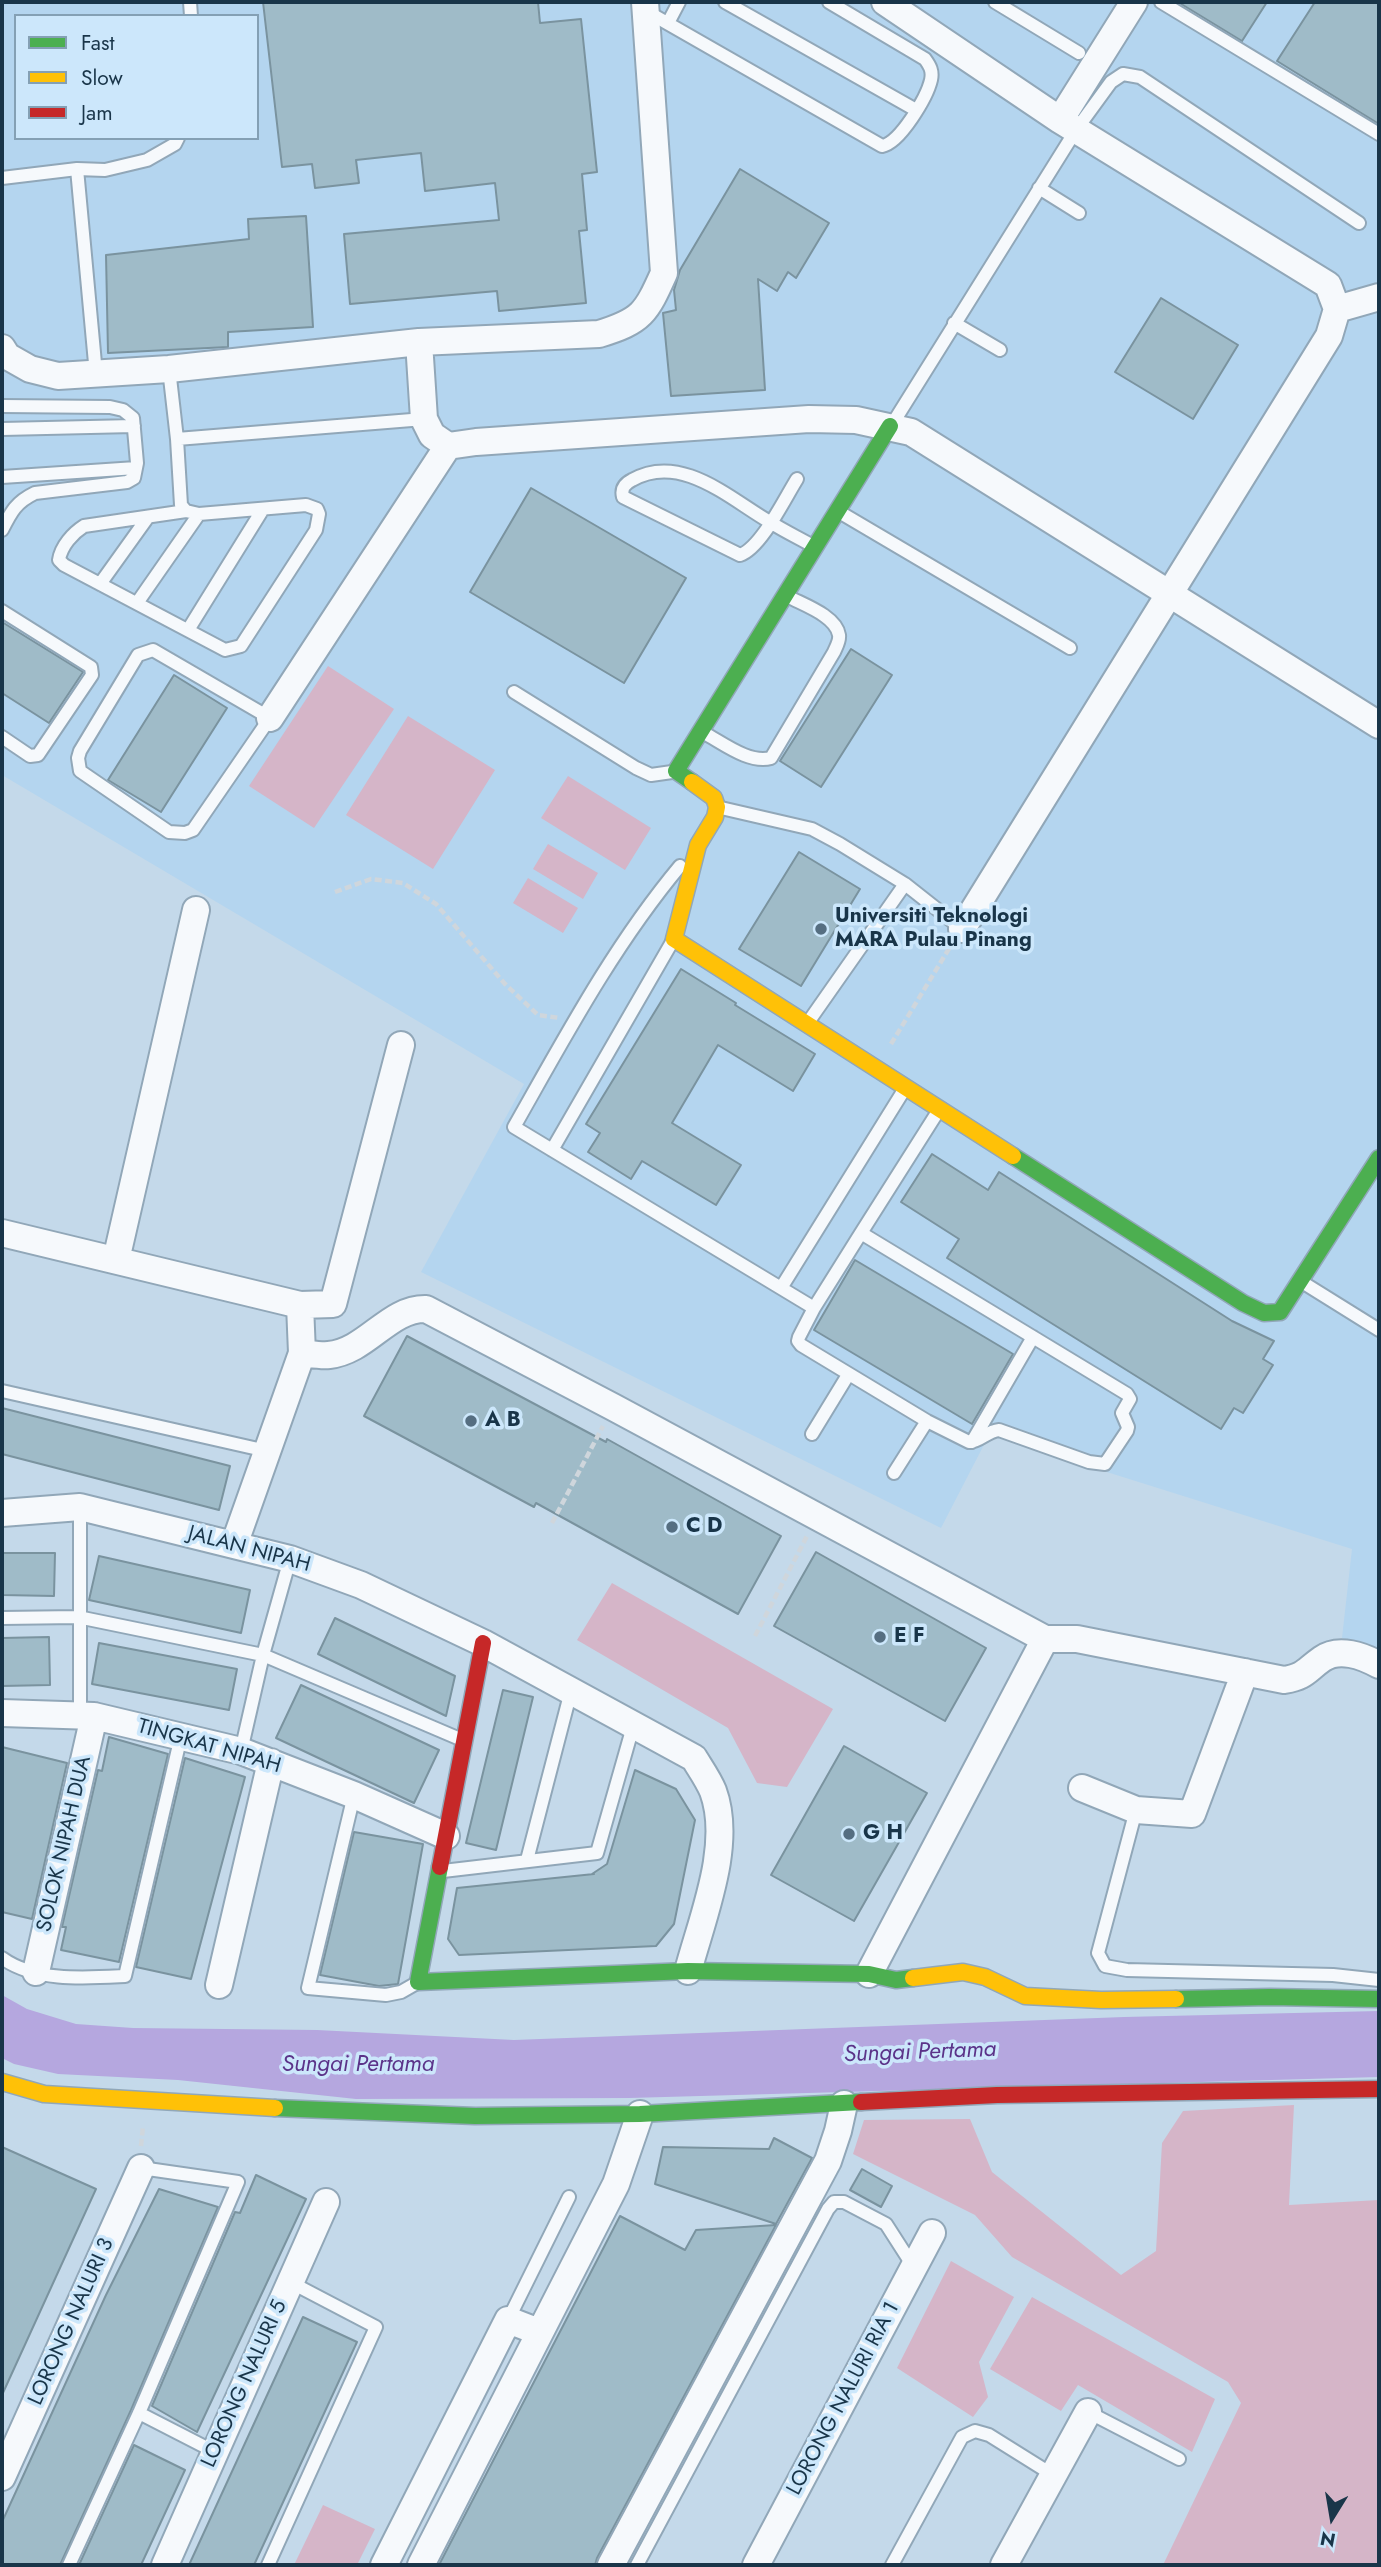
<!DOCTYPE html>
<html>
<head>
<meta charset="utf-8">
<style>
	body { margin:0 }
	#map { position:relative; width:1381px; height:2567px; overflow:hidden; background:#c4d9ea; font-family:Jost,sans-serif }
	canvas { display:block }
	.frame { position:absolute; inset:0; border:4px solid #193549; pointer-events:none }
	.legend { position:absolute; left:14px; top:14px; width:245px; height:126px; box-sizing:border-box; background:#cce7fb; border:2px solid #84a0b4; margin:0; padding:9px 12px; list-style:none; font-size:21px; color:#193549 }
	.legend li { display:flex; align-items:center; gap:14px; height:35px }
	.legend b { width:35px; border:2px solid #84a0b4 }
	.north { position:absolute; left:1297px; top:2483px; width:70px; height:70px; -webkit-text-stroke:5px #cce7fb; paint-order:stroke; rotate:191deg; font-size:19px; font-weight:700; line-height:28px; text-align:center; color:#193549 }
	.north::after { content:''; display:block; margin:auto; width:24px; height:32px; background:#193549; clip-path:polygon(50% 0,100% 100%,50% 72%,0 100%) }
</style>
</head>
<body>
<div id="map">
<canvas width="1381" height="2567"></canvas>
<div class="frame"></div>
<ul class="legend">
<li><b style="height:9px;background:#4caf50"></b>Fast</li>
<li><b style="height:9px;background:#ffc107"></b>Slow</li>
<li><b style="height:9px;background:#c62828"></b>Jam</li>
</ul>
<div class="north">N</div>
</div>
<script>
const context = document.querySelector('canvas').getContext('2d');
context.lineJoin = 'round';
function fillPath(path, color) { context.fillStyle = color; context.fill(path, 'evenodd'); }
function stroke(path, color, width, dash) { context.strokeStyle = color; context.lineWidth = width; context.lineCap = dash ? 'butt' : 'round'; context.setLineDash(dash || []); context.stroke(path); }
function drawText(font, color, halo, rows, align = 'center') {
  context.font = font + ' Jost,sans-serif'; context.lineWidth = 7; context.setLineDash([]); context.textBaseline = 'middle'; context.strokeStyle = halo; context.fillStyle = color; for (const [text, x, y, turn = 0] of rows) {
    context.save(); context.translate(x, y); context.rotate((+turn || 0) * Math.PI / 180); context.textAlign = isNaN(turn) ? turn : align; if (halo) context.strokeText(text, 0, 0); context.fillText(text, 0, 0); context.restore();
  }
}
fillPath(new Path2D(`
	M2 2H1379V1650L1342 1638 1352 1549 989 1435 941 1528 421 1272 524 1084 2 775ZM16 16H257V138H16Z`), '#b4d5ef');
fillPath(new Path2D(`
	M328 666 394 709 314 828 249 786Z
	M408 716 495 770 433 869 346 815Z
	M568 776 651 828 625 870 541 818Z
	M548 844 598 873 583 899 533 869Z
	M528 878 578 908 563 933 513 903Z
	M612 1583 833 1709 787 1787 757 1783 728 1728 577 1640Z
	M1294 2105 1289 2205 1379 2200V2565H1163L1241 2403 1228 2382 1012 2257 975 2215 853 2154 864 2120 970 2119 992 2172 1121 2275 1156 2251 1162 2143 1183 2111Z
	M951 2261 1014 2297 979 2362 988 2397 973 2417 897 2368Z
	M1032 2297 1215 2399 1192 2452 1078 2385 1061 2411 990 2369Z
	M323 2505 375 2529 357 2565H294Z`), '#d5b5c8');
fillPath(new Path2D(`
	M2 1995 27 2009 76 2024 133 2028 317 2030 514 2040 1124 2017 1379 2011V2077L629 2098 356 2099 178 2080 58 2074 14 2064 2 2058Z`), '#b5a7df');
const building = new Path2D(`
	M263 2H538L540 23 581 19 597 172 582 174 587 230 579 231 586 303 499 311 497 291 350 304 344 234 499 220 495 183 425 191 421 153 356 160 359 183 315 188 312 164 282 167Z
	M1178 2H1267L1242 41Z
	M1315 2H1379V124L1277 61Z
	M740 169 829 223 796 278 788 272 777 291 758 279 765 390 671 396 663 313 676 310 674 290 680 270Z
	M306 216 313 327 228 332V347L108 353 106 255 249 239 248 219Z
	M1161 298 1238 345 1193 419 1115 372Z
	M531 488 686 578 624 683 470 592Z
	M2 622 83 672 49 723 2 693Z
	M851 649 892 675 821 787 780 761Z
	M174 675 227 708 161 812 108 780Z
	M799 852 860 889 801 986 739 949Z
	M681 969 736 1003 735 1005 815 1054 793 1091 718 1045 672 1123 741 1165 716 1205 642 1161 631 1179 588 1152 600 1133 586 1124Z
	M932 1154 988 1190 999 1172 1232 1321 1274 1341 1263 1359 1273 1365 1243 1413 1234 1408 1221 1429 947 1258 959 1239 901 1202Z
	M855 1260 1013 1354 972 1424 814 1330Z
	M407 1336 606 1442 607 1439 781 1536 738 1614 536 1503 534 1507 364 1416Z
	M2 1408 230 1466 219 1510 2 1454Z
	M816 1552 986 1648 945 1721 774 1626Z
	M2 1553H55L54 1596 2 1595Z
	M99 1556 250 1590 241 1633 89 1600Z
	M335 1618 455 1676 446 1716 318 1654Z
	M49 1637 50 1685 2 1686V1638Z
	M99 1643 237 1669 229 1710 92 1684Z
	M301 1685 439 1750 414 1803 276 1738Z
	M503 1690 533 1697 496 1850 466 1843Z
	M109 1737 168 1754 119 1962 61 1950 66 1927H62L98 1770 102 1771Z
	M844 1746 927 1793 854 1921 771 1875Z
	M2 1747 67 1763 32 1919 2 1912Z
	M185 1758 245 1777 191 1979 136 1967Z
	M635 1770 676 1789 695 1820 674 1924 656 1946 459 1955 448 1939 457 1888 594 1874H592L607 1864Z
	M354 1832 423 1844 398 1984 379 1986 320 1975Z
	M774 2138 812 2158 776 2224 655 2184 663 2147 769 2149Z
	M2 2147 96 2189 2 2395Z
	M862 2169 892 2186 881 2207 850 2190Z
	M256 2175 306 2199 197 2432 152 2406 235 2212 240 2213Z
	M159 2189 218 2207 131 2410 60 2565H2V2522L106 2295Z
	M620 2216 685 2250 696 2230 776 2225 597 2558 595 2565H439Z
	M303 2317 357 2342 254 2565H189Z
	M134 2445 185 2470 141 2565H79Z`);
fillPath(building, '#9fbbc8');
stroke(building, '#7a939f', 2);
const lane = new Path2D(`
	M190 2 191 16
	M725 2 916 110
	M995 2 1079 53
	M1161 2 1379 134
	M646 11 882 146C900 143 927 97 931 80 933 71 930 66 925 59L829 2
	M668 23 679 2
	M77 169 96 374
	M2 178 77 169 105 170 147 160 175 144 178 138
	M1039 188 1079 213
	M954 323 1000 350
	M169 369 177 439 181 505 186 511 199 514 306 505 317 509 319 514 316 530 241 646 225 650 64 565 59 560C61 546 73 533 84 526L186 511
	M2 406 110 407 123 410 133 418 137 463 134 478 127 482 35 493C16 502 11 512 2 530
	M893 423 1076 130 1111 82 1123 74 1140 77 1359 223
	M2 429 134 426
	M177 439 424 419
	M2 477 136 468
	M797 479C785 498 761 548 740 555L623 497C621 489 624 484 632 480 681 452 730 499 770 522 784 531 799 538 813 546
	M841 513 1070 648
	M100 584 148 517
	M137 603 199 514
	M2 611 91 667 92 675 38 755 30 756 2 737
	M188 630 263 509
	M153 650 270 718 193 830 185 833 169 832 80 771 78 758 80 751 138 655Z
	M514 692 636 768 651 775 672 772
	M704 733C723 743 749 764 771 758L834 652C836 647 840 641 839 635 836 616 804 605 789 597
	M721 808 812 829 840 844 905 884 962 929
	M680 866C614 945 565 1037 514 1127L814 1308 861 1233
	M809 1021 905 884
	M552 1150 672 942
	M1302 1282 1379 1330
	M781 1288 904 1090
	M814 1308 799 1337 798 1341 801 1345 927 1421 969 1442C980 1442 987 1431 999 1430L1089 1462 1105 1464 1127 1431 1128 1427 1122 1413 1130 1399 1127 1394 861 1233 937 1113
	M2 1391 267 1451
	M812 1434 848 1375
	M972 1442 1033 1337
	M894 1473 927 1421
	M2 1618 78 1617 263 1655 460 1739
	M80 1714V1507
	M241 1751 263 1655 290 1559
	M354 1795 308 1988 386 1995 401 1992 415 1984
	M1136 1810 1098 1953 1105 1966 1127 1970 1333 1975 1379 1980
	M527 1860 571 1691
	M443 1871 597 1853 634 1723
	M2 1958C35 1982 86 1978 125 1976L181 1736
	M508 2320 569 2197
	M1088 2412 1179 2459
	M139 2413 215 2452
	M69 2565 139 2413 238 2182 141 2168
	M268 2565 376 2327 290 2282
	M637 2565 828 2209 834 2202H844L886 2224 913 2266
	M892 2565 962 2437 975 2431 989 2435 1053 2475`);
const street = new Path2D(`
	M885 2 1060 120 1328 285 1337 309 1329 336 962 929
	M1060 120 1134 2
	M1337 309 1379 297
	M419 342 424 419 432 435 448 446 476 442 809 419 856 420 911 432 1379 725
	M2 348 7 356 30 369 58 376 169 369 419 342 599 334C642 321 646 313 664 273L645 2
	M270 718 448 446
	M2 1233 300 1305 333 1304 401 1045
	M116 1260 196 910
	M302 1353C311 1354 321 1356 329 1355 367 1351 389 1308 426 1309L613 1407 1045 1639 869 1974
	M2 1513 80 1507 290 1559 361 1585 483 1643 694 1758C700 1768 708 1779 713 1791 733 1845 702 1918 688 1971
	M234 1545 302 1353 300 1305
	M1045 1639H1077L1284 1680C1306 1676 1305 1671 1322 1659 1339 1647 1363 1656 1379 1665
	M2 1713 94 1716 241 1751 354 1795 446 1836
	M1082 1788 1136 1810 1192 1814 1245 1672
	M36 1972 94 1716
	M219 1985 271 1762
	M2 2477 141 2168
	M165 2565 326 2202
	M384 2565 508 2320 539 2332
	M421 2565 616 2184 640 2114
	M611 2565 828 2161 838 2131 844 2104
	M756 2565 932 2233
	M1004 2565 1088 2412`);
const fast = new Path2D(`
	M692 782 676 771 890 426
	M1013 1156 1243 1303 1264 1313 1280 1312 1379 1158
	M440 1867 418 1982 688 1971 869 1974 896 1980 913 1978
	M1176 1999 1270 1997 1379 1999
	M275 2108 475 2116 640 2114 861 2102`);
const slow = new Path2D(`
	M692 782 714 798 717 807 715 817 698 845 674 939 1013 1156
	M913 1978 963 1972 985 1977 1025 1996 1101 2000 1176 1999
	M2 2082 44 2094 275 2108`);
const jam = new Path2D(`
	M440 1867 483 1643
	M861 2102 997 2095 1379 2089`);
stroke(lane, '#91a7b8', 16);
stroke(street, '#91a7b8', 30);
stroke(fast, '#91a7b8', 19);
stroke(slow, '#91a7b8', 19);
stroke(jam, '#91a7b8', 19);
stroke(new Path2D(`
	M335 892 371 879 403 883 436 904 505 984 538 1015 560 1018
	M891 1044 950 947
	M552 1523 603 1426
	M755 1636 807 1536
	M141 2146 143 2127`), '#cfd6dc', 4.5, [7, 3.5]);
stroke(lane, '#f6f9fc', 12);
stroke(street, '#f6f9fc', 26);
stroke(fast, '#4caf50', 16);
stroke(slow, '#ffc107', 16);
stroke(jam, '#c62828', 16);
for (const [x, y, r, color] of [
	[821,929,7,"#556e81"],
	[471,1421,7,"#556e81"],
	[672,1527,7,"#556e81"],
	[880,1637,7,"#556e81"],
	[849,1834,7,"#556e81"]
]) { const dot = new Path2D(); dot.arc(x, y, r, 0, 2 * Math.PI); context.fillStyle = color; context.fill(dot); stroke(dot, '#cce7fb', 2.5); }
drawText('bold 21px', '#193549', '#cce7fb', [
	["Universiti Teknologi",835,917],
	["MARA Pulau Pinang",835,941],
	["A B",485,1421],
	["C D",686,1527],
	["E F",894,1637],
	["G H",863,1834]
], 'left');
drawText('21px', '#193549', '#cce7fb', [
	["JALAN NIPAH",249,1550,15],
	["TINGKAT NIPAH",209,1747,16],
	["SOLOK NIPAH DUA",65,1844,-77],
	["LORONG NALURI 3",72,2322,-66],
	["LORONG NALURI 5",245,2384,-66],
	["LORONG NALURI RIA 1",844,2399,-62]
]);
drawText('italic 23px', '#5b3389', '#cce7fb', [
	["Sungai Pertama",920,2053,-2],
	["Sungai Pertama",358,2065]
]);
</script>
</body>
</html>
